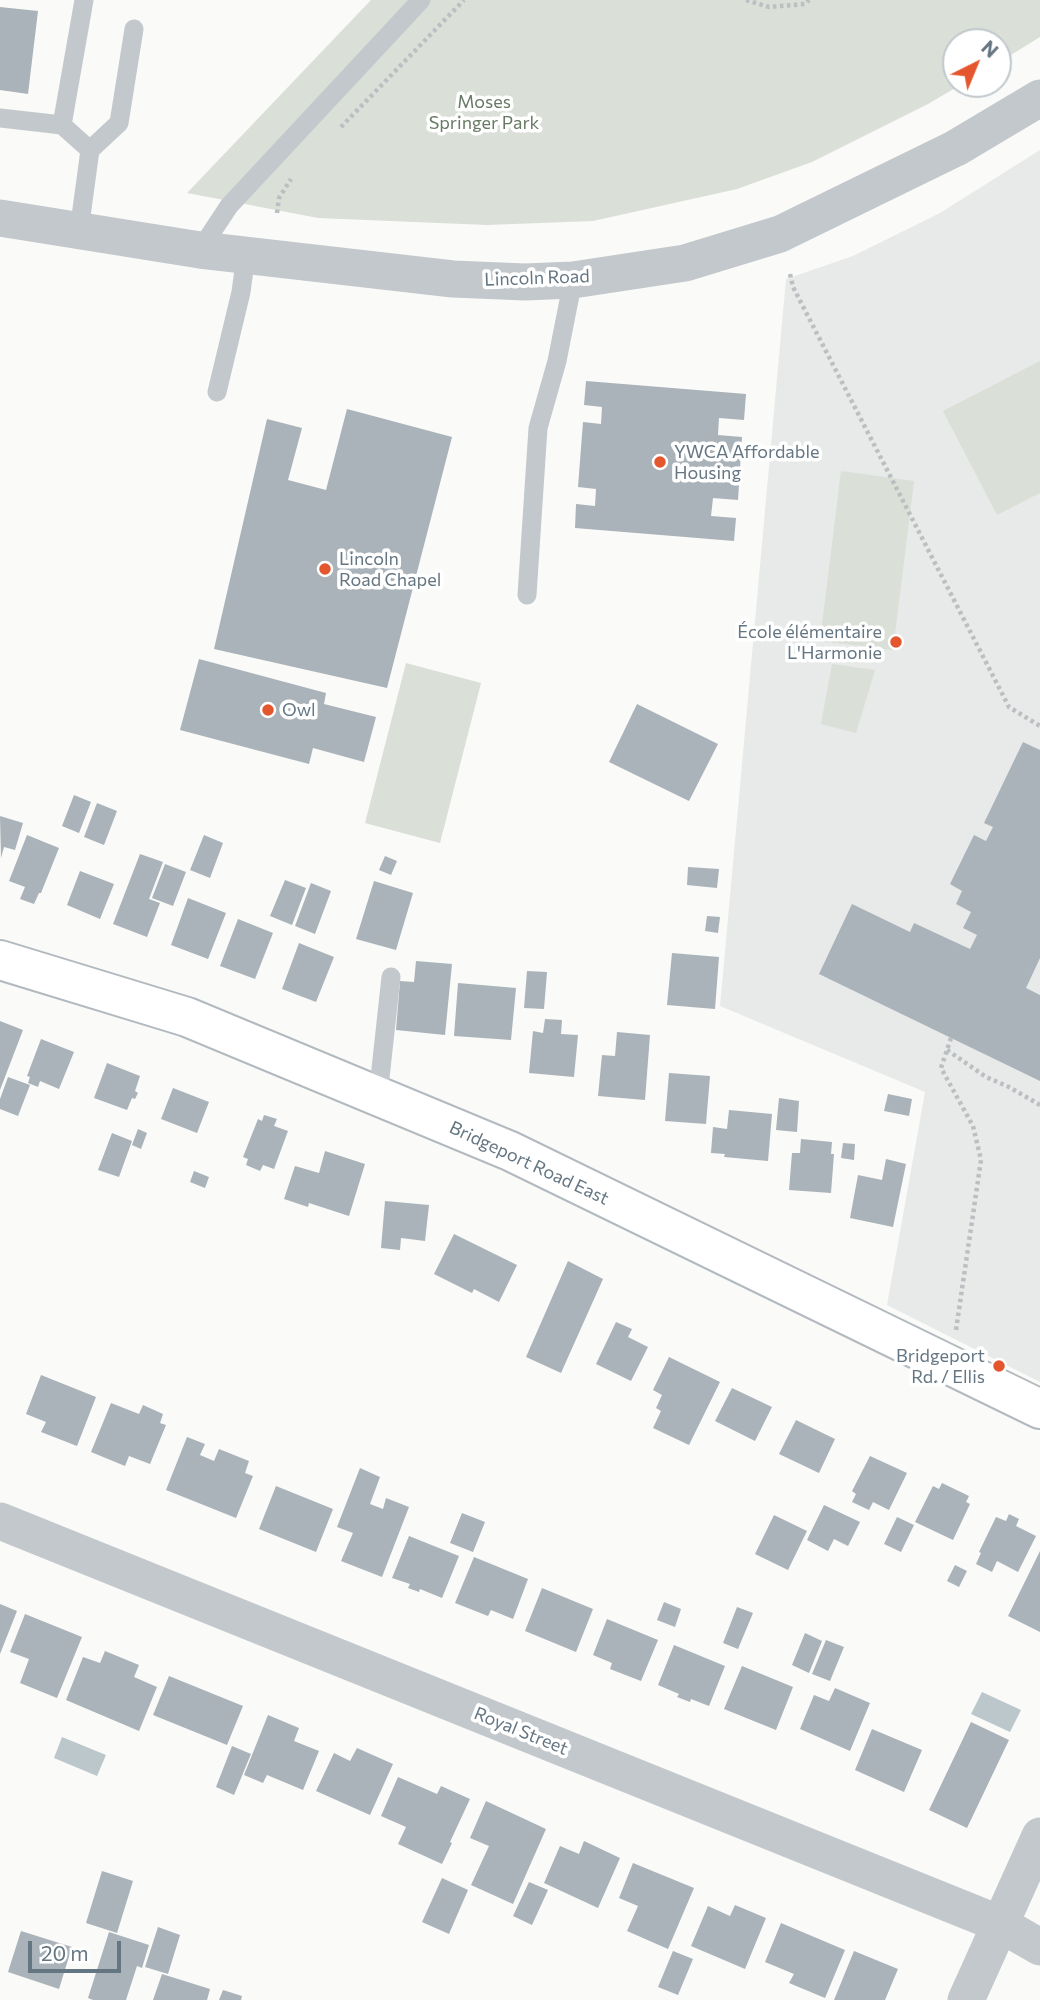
<!DOCTYPE html>
<html>
<head>
<meta charset="utf-8">
<style>
	body { margin:0 }
	#map { position:relative; width:1040px; height:2000px; overflow:hidden; background:#fafaf8; font-family:Commissioner,sans-serif }
	canvas { display:block }
	.north { position:absolute; left:942px; top:28px; width:70px; height:70px; box-sizing:border-box; background:#fff; border:2px solid #c1c8cd; border-radius:50%; rotate:43deg; font-size:19px; font-weight:700; line-height:28px; text-align:center; color:#657683 }
	.north::after { content:''; display:block; margin:auto; width:24px; height:32px; background:#e4572e; clip-path:polygon(50% 0,100% 100%,50% 72%,0 100%) }
	.scale { position:absolute; left:28px; top:1941px; width:93px; height:32px; box-sizing:border-box; border:4px solid #657683; border-top:0; padding-left:9px; font-size:21px; line-height:24px; white-space:nowrap; color:#657683; -webkit-text-stroke:5px #fff; paint-order:stroke }
</style>
</head>
<body>
<div id="map">
<canvas width="1040" height="2000"></canvas>
<div class="north">N</div>
<div class="scale">20 m</div>
</div>
<script>
const context = document.querySelector('canvas').getContext('2d');
context.lineJoin = 'round';
function fillPath(path, color) { context.fillStyle = color; context.fill(path, 'evenodd'); }
function stroke(path, color, width, dash) { context.strokeStyle = color; context.lineWidth = width; context.lineCap = dash ? 'butt' : 'round'; context.setLineDash(dash || []); context.stroke(path); }
function drawText(font, color, halo, rows, align = 'center') {
  context.font = font + ' Commissioner,sans-serif'; context.lineWidth = 7; context.setLineDash([]); context.textBaseline = 'middle'; context.strokeStyle = halo; context.fillStyle = color; for (const [text, x, y, turn = 0] of rows) {
    context.save(); context.translate(x, y); context.rotate((+turn || 0) * Math.PI / 180); context.textAlign = isNaN(turn) ? turn : align; if (halo) context.strokeText(text, 0, 0); context.fillText(text, 0, 0); context.restore();
  }
}
fillPath(new Path2D(`
	M1040 150V1382L887 1305 925 1092 720 1006 786 279 853 256 940 213Z`), '#e8e9e9');
fillPath(new Path2D(`
	M371 0H1040V37L998 63V42H956V84H962L928 104 812 162 737 189 593 221 487 225 318 218 187 193Z
	M1040 361V493L997 515 943 411Z
	M841 471 914 481 893 650 820 641Z
	M406 663 481 683 440 843 365 823Z
	M832 664 875 670 856 733 821 724Z`), '#dadfd7');
fillPath(new Path2D(`
	M982 1692 1021 1710 1010 1732 971 1714Z
	M62 1737 106 1755 97 1776 54 1758Z`), '#bbc7cb');
fillPath(new Path2D(`
	M0 7 38 11 28 94 0 90Z
	M586 381 746 394 744 420 719 418 718 435 742 437 738 500 713 498 711 516 736 518 734 541 575 528 576 504 595 506 596 489 578 487 583 422 601 424 602 407 584 405Z
	M347 409 452 437 387 688 214 649 267 419 302 428 288 480 326 490Z
	M199 659 326 693 324 704 376 717 364 762 313 748 309 764 180 730Z
	M637 704 718 744 689 801 609 762Z
	M1023 742 1040 750V958L1026 988 1040 995V1081L819 974 852 904 910 932 914 923 970 949 977 935 963 928 971 912 956 904 962 891 950 884 974 835 986 841 993 827 984 823Z
	M74 795 91 802 79 833 62 826Z
	M97 803 117 811 104 845 84 837Z
	M0 816 23 823 15 850 4 847 1 858Z
	M27 835 59 848 41 893H39L34 904 20 899 25 887 9 881Z
	M204 835 223 843 210 878 190 870Z
	M140 854 163 862 149 899 160 903 147 937 113 924Z
	M385 856 397 861 391 875 379 870Z
	M165 864 186 872 173 906 152 898Z
	M688 867 719 869 717 888 687 885Z
	M80 871 114 884 100 919 67 905Z
	M285 880 306 888 292 925 270 916Z
	M374 881 413 893 396 950 356 939Z
	M311 883 331 891 315 934 295 926Z
	M188 898 226 913 208 959 171 945Z
	M707 916 720 917 718 933 705 931Z
	M238 919 273 933 255 979 220 966Z
	M299 943 334 957 316 1002 282 989Z
	M672 953 719 957 715 1009 667 1005Z
	M416 961 452 964 445 1035 396 1030 400 981 414 982Z
	M527 971 547 972 544 1009 524 1008Z
	M458 983 516 988 511 1040 454 1036Z
	M545 1019 562 1020 561 1034 578 1035 574 1077 529 1073 533 1031 543 1033Z
	M0 1021 23 1030 0 1090Z
	M617 1032 650 1035 645 1100 598 1096 602 1055 615 1056Z
	M41 1039 74 1052 59 1089 40 1081 38 1087 28 1083 30 1077 27 1076Z
	M107 1063 140 1076 135 1091 138 1093 135 1099 132 1098 127 1110 94 1098Z
	M669 1073 710 1076 706 1124 665 1121Z
	M8 1077 30 1085 18 1116 0 1109V1099Z
	M173 1088 209 1102 197 1133 161 1119Z
	M888 1094 912 1099 909 1116 884 1111Z
	M779 1098 799 1101 797 1132 776 1130Z
	M729 1110 772 1114 768 1161 724 1157 725 1154 711 1153 713 1127 727 1129Z
	M264 1115 277 1119 274 1126 288 1131 274 1169 263 1165 260 1171 246 1165 248 1159 243 1157 258 1119 262 1121Z
	M138 1129 147 1133 141 1149 132 1145Z
	M112 1133 132 1141 119 1177 98 1170Z
	M801 1139 832 1142 831 1154H834L831 1193 789 1190 792 1153H800Z
	M843 1143 855 1144 854 1160 841 1158Z
	M325 1151 365 1164 349 1216 309 1203 308 1207 284 1199 295 1166 319 1173Z
	M886 1159 906 1164 893 1227 850 1218 858 1175 882 1180Z
	M194 1171 209 1177 205 1188 190 1182Z
	M385 1201 429 1205 425 1241 401 1238 400 1250 381 1248Z
	M454 1234 517 1265 499 1302 474 1289 472 1293 434 1274Z
	M568 1261 603 1279 561 1373 526 1357Z
	M616 1322 632 1329 628 1337 648 1347 631 1381 596 1364Z
	M669 1357 720 1382 689 1445 653 1428 661 1411 656 1408 662 1395 653 1390Z
	M41 1375 96 1397 77 1446 41 1432 46 1422 26 1414Z
	M732 1388 772 1407 755 1441 715 1421Z
	M111 1403 139 1414 143 1405 163 1414 160 1423 166 1425 150 1464 129 1456 125 1466 91 1452Z
	M796 1420 835 1439 819 1473 779 1454Z
	M187 1437 205 1444 200 1455 214 1461 219 1449 249 1461 245 1473 253 1476 236 1518 166 1490Z
	M870 1456 907 1473 889 1510 873 1502 869 1510 852 1502 856 1494 852 1491Z
	M360 1468 380 1477 370 1504 383 1509 386 1498 409 1507 382 1577 341 1561 353 1533 337 1527Z
	M942 1483 969 1496 966 1502 970 1504 953 1540 915 1522 933 1486 939 1489Z
	M276 1486 333 1509 316 1552 259 1529Z
	M824 1505 860 1522 848 1546 834 1539 828 1551 807 1540Z
	M462 1513 485 1522 473 1552 450 1543Z
	M1009 1514 1019 1519 1016 1526 1036 1536 1018 1572 997 1561 992 1572 976 1564 981 1553 979 1552 996 1517 1006 1521Z
	M774 1515 807 1531 788 1570 755 1554Z
	M897 1517 914 1525 901 1552 884 1544Z
	M409 1536 459 1556 442 1598 420 1589 419 1592 408 1588 410 1584 392 1578Z
	M1040 1551V1632L1008 1616Z
	M474 1557 528 1579 513 1619 491 1610 488 1616 455 1603Z
	M955 1565 967 1571 959 1587 947 1581Z
	M542 1588 593 1609 576 1652 525 1631Z
	M664 1602 681 1609 675 1627 657 1620Z
	M0 1604 17 1611 0 1654Z
	M737 1607 753 1613 738 1649 723 1643Z
	M25 1614 82 1637 57 1698 20 1683 29 1659 10 1652Z
	M607 1619 658 1640 641 1681 610 1669 612 1663 593 1655Z
	M805 1633 822 1641 809 1673 792 1665Z
	M826 1640 844 1647 830 1681 812 1674Z
	M674 1645 725 1666 709 1706 691 1699 690 1702 677 1697 679 1694 658 1685Z
	M105 1651 139 1665 134 1677 157 1687 139 1731 66 1700 83 1657 100 1663Z
	M742 1666 793 1687 776 1730 724 1709Z
	M169 1676 243 1706 227 1745 153 1715Z
	M835 1688 870 1703 850 1751 800 1729 814 1695 829 1701Z
	M268 1715 299 1728 294 1741 319 1751 303 1790 267 1775 263 1783 244 1775Z
	M971 1722 1009 1740 967 1828 929 1810Z
	M872 1729 922 1750 904 1792 855 1770Z
	M232 1746 251 1754 234 1795 216 1787Z
	M357 1748 393 1764 370 1815 316 1791 334 1753 350 1761Z
	M398 1777 437 1794 441 1786 470 1799 450 1842 452 1843 442 1864 398 1844 406 1827 381 1816Z
	M486 1801 546 1829 513 1904 471 1885 489 1846 470 1838Z
	M584 1841 620 1858 598 1908 544 1883 560 1846 579 1854Z
	M633 1863 694 1888 668 1949 627 1931 638 1906 619 1898Z
	M102 1871 133 1881 117 1933 86 1923Z
	M442 1878 468 1890 449 1934 422 1922Z
	M529 1882 548 1890 532 1925 513 1916Z
	M735 1905 766 1918 745 1969 691 1946 708 1906 730 1916Z
	M781 1923 845 1950 825 1998 789 1983 794 1974 765 1962Z
	M158 1927 180 1935 168 1974 145 1967Z
	M21 1931 72 1947 59 1989 8 1972Z
	M109 1932 149 1945 142 1968 137 1966 126 2000H93L88 1998Z
	M673 1951 693 1959 678 1995 658 1987Z
	M854 1951 898 1969 885 2000H834Z
	M162 1974 210 1989 207 2000H153Z
	M223 1990 242 1996 241 2000H219Z`), '#aab3b9');
const secondary = new Path2D(`
	M0 960 187 1017 510 1151 1040 1409`);
stroke(secondary, '#b3babf', 42);
stroke(new Path2D(`
	M746 0 769 7 805 4 809 0
	M341 127 464 0
	M277 213 279 198 291 179
	M790 274 793 287 1009 707 1040 726
	M951 1038 941 1068 973 1126 981 1160 956 1330
	M947 1050 986 1077 1009 1087 1040 1105`), '#bbbfc2', 4.5, [3.5, 3.5]);
stroke(new Path2D(`
	M0 118 62 125 90 150
	M62 125 84 0
	M79 231 90 150 119 123 134 29
	M200 250 229 206 421 0
	M217 392 241 292 246 255
	M527 595 538 428 557 361 573 280
	M378 1096 391 977`), '#c3c8cc', 19);
stroke(new Path2D(`
	M0 218 200 250 453 279 525 282 573 280 685 263 780 234 956 148 1040 98
	M0 1521 1000 1924 1040 1947
	M966 2000 1040 1836`), '#c3c8cc', 37);
stroke(secondary, '#fff', 38);
for (const [x, y, r, color] of [
	[660,462,7,"#e4572e"],
	[325,569,7,"#e4572e"],
	[896,642,7,"#e4572e"],
	[268,710,7,"#e4572e"],
	[999,1366,7,"#e4572e"]
]) { const dot = new Path2D(); dot.arc(x, y, r, 0, 2 * Math.PI); context.fillStyle = color; context.fill(dot); stroke(dot, '#fff', 2.5); }
drawText('18px', '#687a64', '#fff', [
	["Moses",484,102],
	["Springer Park",484,123]
]);
drawText('18px', '#657683', '#fff', [
	["Lincoln Road",537,278,-2],
	["Bridgeport Road East",529,1163,25],
	["Royal Street",521,1731,22]
]);
drawText('18px', '#657683', '#fff', [
	["YWCA Affordable",674,452],
	["Housing",674,473],
	["Lincoln",339,559],
	["Road Chapel",339,580],
	["École élémentaire",882,632,"right"],
	["L'Harmonie",882,653,"right"],
	["Owl",282,710],
	["Bridgeport",985,1356,"right"],
	["Rd. / Ellis",985,1377,"right"]
], 'left');
</script>
</body>
</html>
